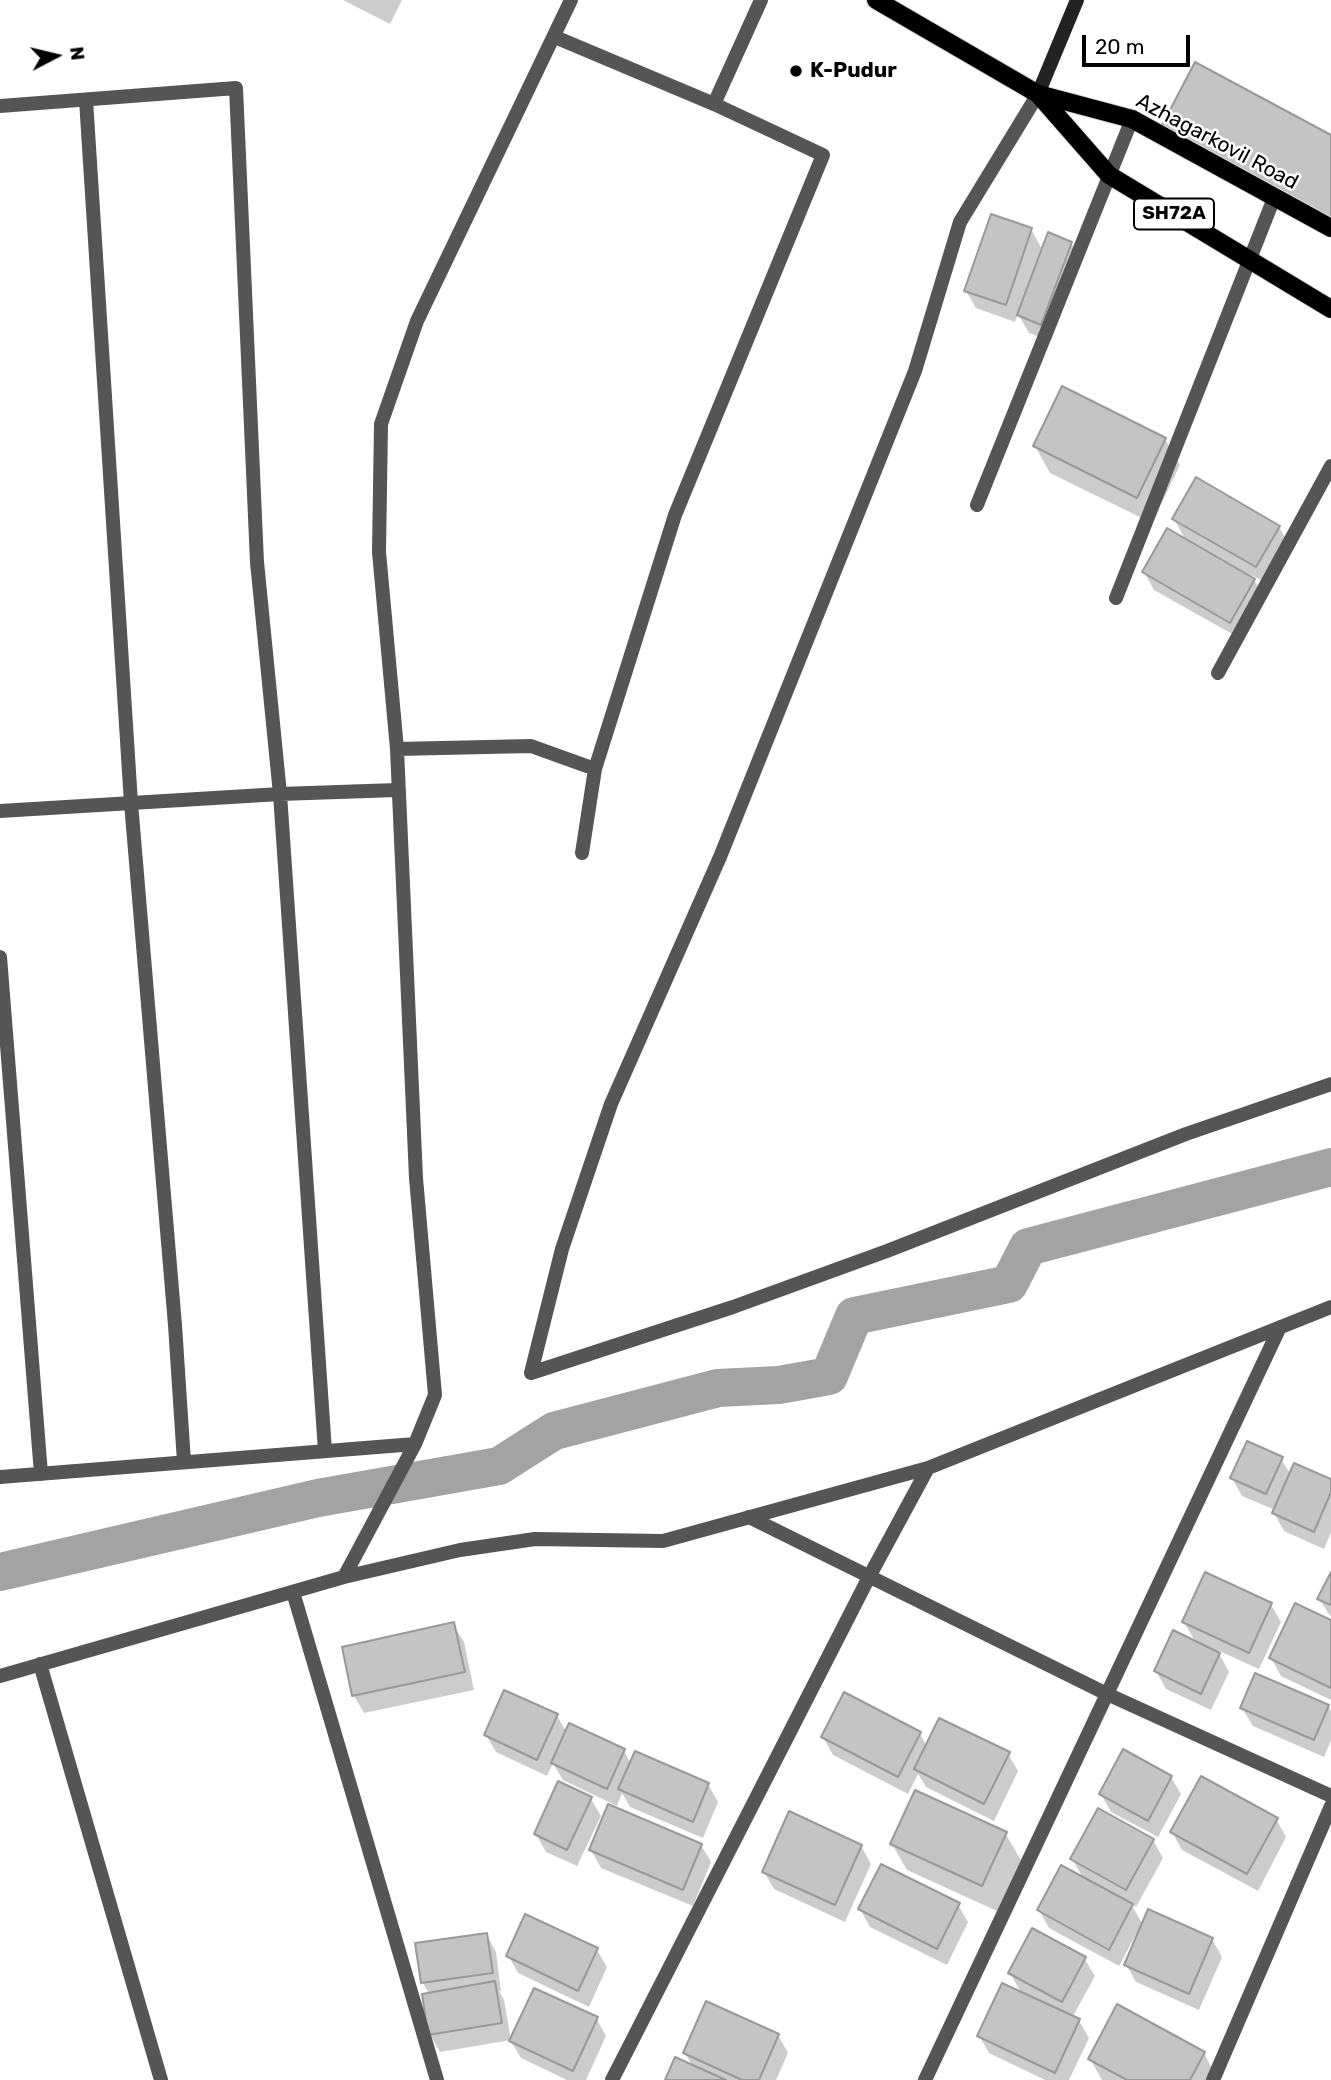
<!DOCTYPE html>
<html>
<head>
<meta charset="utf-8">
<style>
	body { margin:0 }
	#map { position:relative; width:1331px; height:2080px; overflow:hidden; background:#fff; font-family:Rubik,sans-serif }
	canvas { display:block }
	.north { position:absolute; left:21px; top:21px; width:70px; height:70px; -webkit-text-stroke:5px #fff; paint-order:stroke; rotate:83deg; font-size:19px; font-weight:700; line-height:28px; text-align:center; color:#000 }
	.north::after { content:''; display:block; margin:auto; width:24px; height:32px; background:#000; clip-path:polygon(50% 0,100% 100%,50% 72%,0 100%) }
	.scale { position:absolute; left:1082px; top:35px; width:108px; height:32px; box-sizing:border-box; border:4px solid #000; border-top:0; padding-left:9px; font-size:21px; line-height:24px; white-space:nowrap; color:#000; -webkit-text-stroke:5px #fff; paint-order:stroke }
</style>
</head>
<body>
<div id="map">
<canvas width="1331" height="2080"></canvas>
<div class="north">N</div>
<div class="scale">20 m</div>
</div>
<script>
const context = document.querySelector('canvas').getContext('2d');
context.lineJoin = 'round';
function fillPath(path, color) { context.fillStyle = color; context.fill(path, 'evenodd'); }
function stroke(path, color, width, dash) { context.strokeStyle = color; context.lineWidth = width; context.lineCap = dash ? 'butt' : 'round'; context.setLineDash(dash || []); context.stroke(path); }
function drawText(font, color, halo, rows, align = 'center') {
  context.font = font + ' Rubik,sans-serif'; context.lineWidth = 5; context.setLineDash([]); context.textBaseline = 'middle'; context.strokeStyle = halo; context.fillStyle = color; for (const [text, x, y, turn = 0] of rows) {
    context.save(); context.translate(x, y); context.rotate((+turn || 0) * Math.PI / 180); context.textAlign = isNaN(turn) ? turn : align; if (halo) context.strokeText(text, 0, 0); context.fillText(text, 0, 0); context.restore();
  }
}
fillPath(new Path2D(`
	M343 0H402L390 24Z
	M1161 129 1331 137V238L1177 155Z
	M1031 229 1043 251 1071 243 1081 261 1051 341 1029 333 1018 314 1015 322 976 308 966 291Z
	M1165 439 1180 465 1152 523 1050 473 1035 446Z
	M1174 519 1279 527 1289 544 1267 583 1251 575 1264 597 1241 639 1154 590 1144 572 1186 541Z
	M1281 1459 1291 1475 1331 1481V1532L1324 1549 1284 1531 1274 1513 1275 1510 1242 1496 1232 1478Z
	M1331 1576V1617L1319 1599Z
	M1271 1605 1281 1622 1259 1669 1217 1650 1229 1672 1211 1710 1166 1689 1156 1671 1196 1643 1184 1622Z
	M1331 1622V1700L1281 1676 1271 1658Z
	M453 1624 464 1642 474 1690 364 1713 354 1696Z
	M1328 1706 1331 1711V1740L1324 1757 1253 1726 1242 1708Z
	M557 1716 567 1733 624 1751 631 1764 708 1784 718 1802 703 1838 630 1807 622 1793 617 1806 563 1780 553 1763 547 1776 496 1752 486 1735Z
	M920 1734 927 1746 1008 1754 1018 1771 994 1821 926 1787 918 1774 908 1794 833 1755 823 1737Z
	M1171 1777 1181 1794 1158 1837 1111 1812 1101 1794Z
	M559 1783 591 1799 601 1816 577 1866 546 1852 536 1834Z
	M1276 1819 1286 1837 1258 1891 1182 1850 1172 1832Z
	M1005 1833 1021 1860 997 1911 907 1870 892 1844Z
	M1153 1840 1163 1858 1136 1907 1131 1904 1143 1925 1212 1939 1222 1957 1199 2010 1136 1982 1126 1964 1141 1930 1139 1929 1119 1966 1049 1928 1039 1910 1084 1879 1072 1859Z
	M701 1845 711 1862 693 1906 601 1868 591 1850Z
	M861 1846 871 1864 845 1922 774 1889 764 1872Z
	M958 1905 968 1922 947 1965 870 1927 860 1909Z
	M486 1934 496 1952 501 1991H499L504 2000 511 2040 440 2052 430 2034 429 1994 423 1983 417 1944Z
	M597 1950 607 1967 589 2007 518 1973 508 1955Z
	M1084 1958 1095 1976 1072 2018 1079 2021 1089 2038 1069 2080H1045L989 2053 979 2035 1022 1994 1010 1973Z
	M596 2018 606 2036 586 2080H567L521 2058 511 2041Z
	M778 2035 788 2053 776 2080H667L693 2067 685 2053Z
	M1204 2053 1218 2080H1102L1090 2059Z`), '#0003');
stroke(new Path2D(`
	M0 1572 318 1498 499 1466 554 1431 718 1388 779 1385 829 1376 854 1316 1009 1284 1028 1247 1331 1167`), '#a3a3a3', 38);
const building = new Path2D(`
	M1195 62 1331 135V221L1160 129Z
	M991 214 1032 228 1006 305 964 291Z
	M1048 232 1072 242 1041 325 1017 315Z
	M1062 386 1166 438 1137 498 1033 446Z
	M1196 477 1280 526 1256 567 1172 519Z
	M1167 528 1255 579 1230 623 1142 572Z
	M1247 1441 1283 1457 1266 1494 1230 1478Z
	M1294 1463 1331 1479V1492L1314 1532 1272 1513Z
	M1205 1572 1272 1603 1249 1653 1182 1622Z
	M1331 1572V1605L1317 1599Z
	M1295 1603 1331 1620V1688L1269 1658Z
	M454 1622 465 1672 352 1696 342 1647Z
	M1173 1630 1220 1653 1201 1694 1154 1671Z
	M1255 1673 1329 1705 1314 1740 1240 1708Z
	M504 1690 558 1714 537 1760 484 1735Z
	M844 1692 921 1732 898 1777 821 1737Z
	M939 1718 1010 1752 984 1804 914 1769Z
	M569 1723 625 1749 607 1789 551 1763Z
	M1123 1749 1172 1776 1148 1821 1099 1794Z
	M635 1751 709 1783 693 1822 618 1789Z
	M1201 1776 1278 1818 1247 1874 1170 1832Z
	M558 1781 592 1797 567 1850 534 1834Z
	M915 1790 1007 1832 982 1886 890 1844Z
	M608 1804 702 1844 683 1890 589 1850Z
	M1098 1808 1154 1839 1126 1890 1070 1859Z
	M789 1811 862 1845 835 1905 762 1872Z
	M881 1864 960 1903 937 1949 858 1909Z
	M1061 1865 1133 1904 1109 1950 1037 1910Z
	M1148 1909 1213 1938 1189 1994 1124 1965Z
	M525 1914 598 1948 578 1991 506 1956Z
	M1032 1928 1086 1957 1062 2002 1008 1973Z
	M487 1933 493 1973 421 1983 415 1943Z
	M495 1981 502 2023 428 2035 422 1994Z
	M1002 1983 1080 2019 1055 2073 977 2036Z
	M534 1988 598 2017 573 2071 509 2041Z
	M706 2001 779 2034 759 2080H742L683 2053Z
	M1117 2004 1205 2052 1190 2080H1127L1088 2059Z
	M675 2057 726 2080H665Z`);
fillPath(building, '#c4c4c4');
stroke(building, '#999', 2);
const primary = new Path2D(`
	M876 0 1038 94 1132 119 1331 228
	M1038 94 1109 175 1331 309`);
stroke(primary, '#dbdbdb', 20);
stroke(new Path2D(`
	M555 37 714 104 761 0
	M86 100 131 803 175 1325 184 1462
	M0 106 236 88 257 562 280 794 325 1451
	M977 505 1132 119
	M1116 598 1274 198
	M1218 673 1331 466
	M397 749 531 746 595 769
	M0 811 280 794 397 790
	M582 853 595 769 675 515 823 155 714 104
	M0 957 41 1474
	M531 1373 562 1249 611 1104 720 857 915 371 960 222 1038 94
	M531 1373 733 1307 887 1251 1186 1134 1331 1084
	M0 1477 415 1444
	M749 1517 1107 1694 1331 1796
	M344 1577 460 1550 535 1539 663 1541 928 1468 1331 1307
	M293 1592 437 2080
	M40 1664 161 2080
	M0 1676 344 1577 415 1444 435 1395 416 1178 397 749 379 552 381 424 417 321 571 0
	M612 2080 869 1577 928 1468
	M925 2080 1280 1327
	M1213 2080 1331 1806`), '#555', 14);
stroke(new Path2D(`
	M1038 94 1077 0`), '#222', 14);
stroke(primary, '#000', 18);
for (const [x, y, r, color] of [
	[796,71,7,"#000"]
]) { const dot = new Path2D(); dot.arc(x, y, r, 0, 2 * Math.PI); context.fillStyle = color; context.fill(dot); stroke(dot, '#fff', 2.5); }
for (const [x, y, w] of [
	[1174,214,80]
]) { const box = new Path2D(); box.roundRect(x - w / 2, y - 15.5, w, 31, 5); context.fillStyle = '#fff'; context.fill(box); stroke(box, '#000', 2); }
drawText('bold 19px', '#000', null, [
	["SH72A",1174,214]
]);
drawText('bold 21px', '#000', '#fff', [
	["K-Pudur",810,71]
], 'left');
drawText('21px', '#000', '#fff', [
	["Azhagarkovil Road",1217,142,28]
]);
</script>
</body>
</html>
